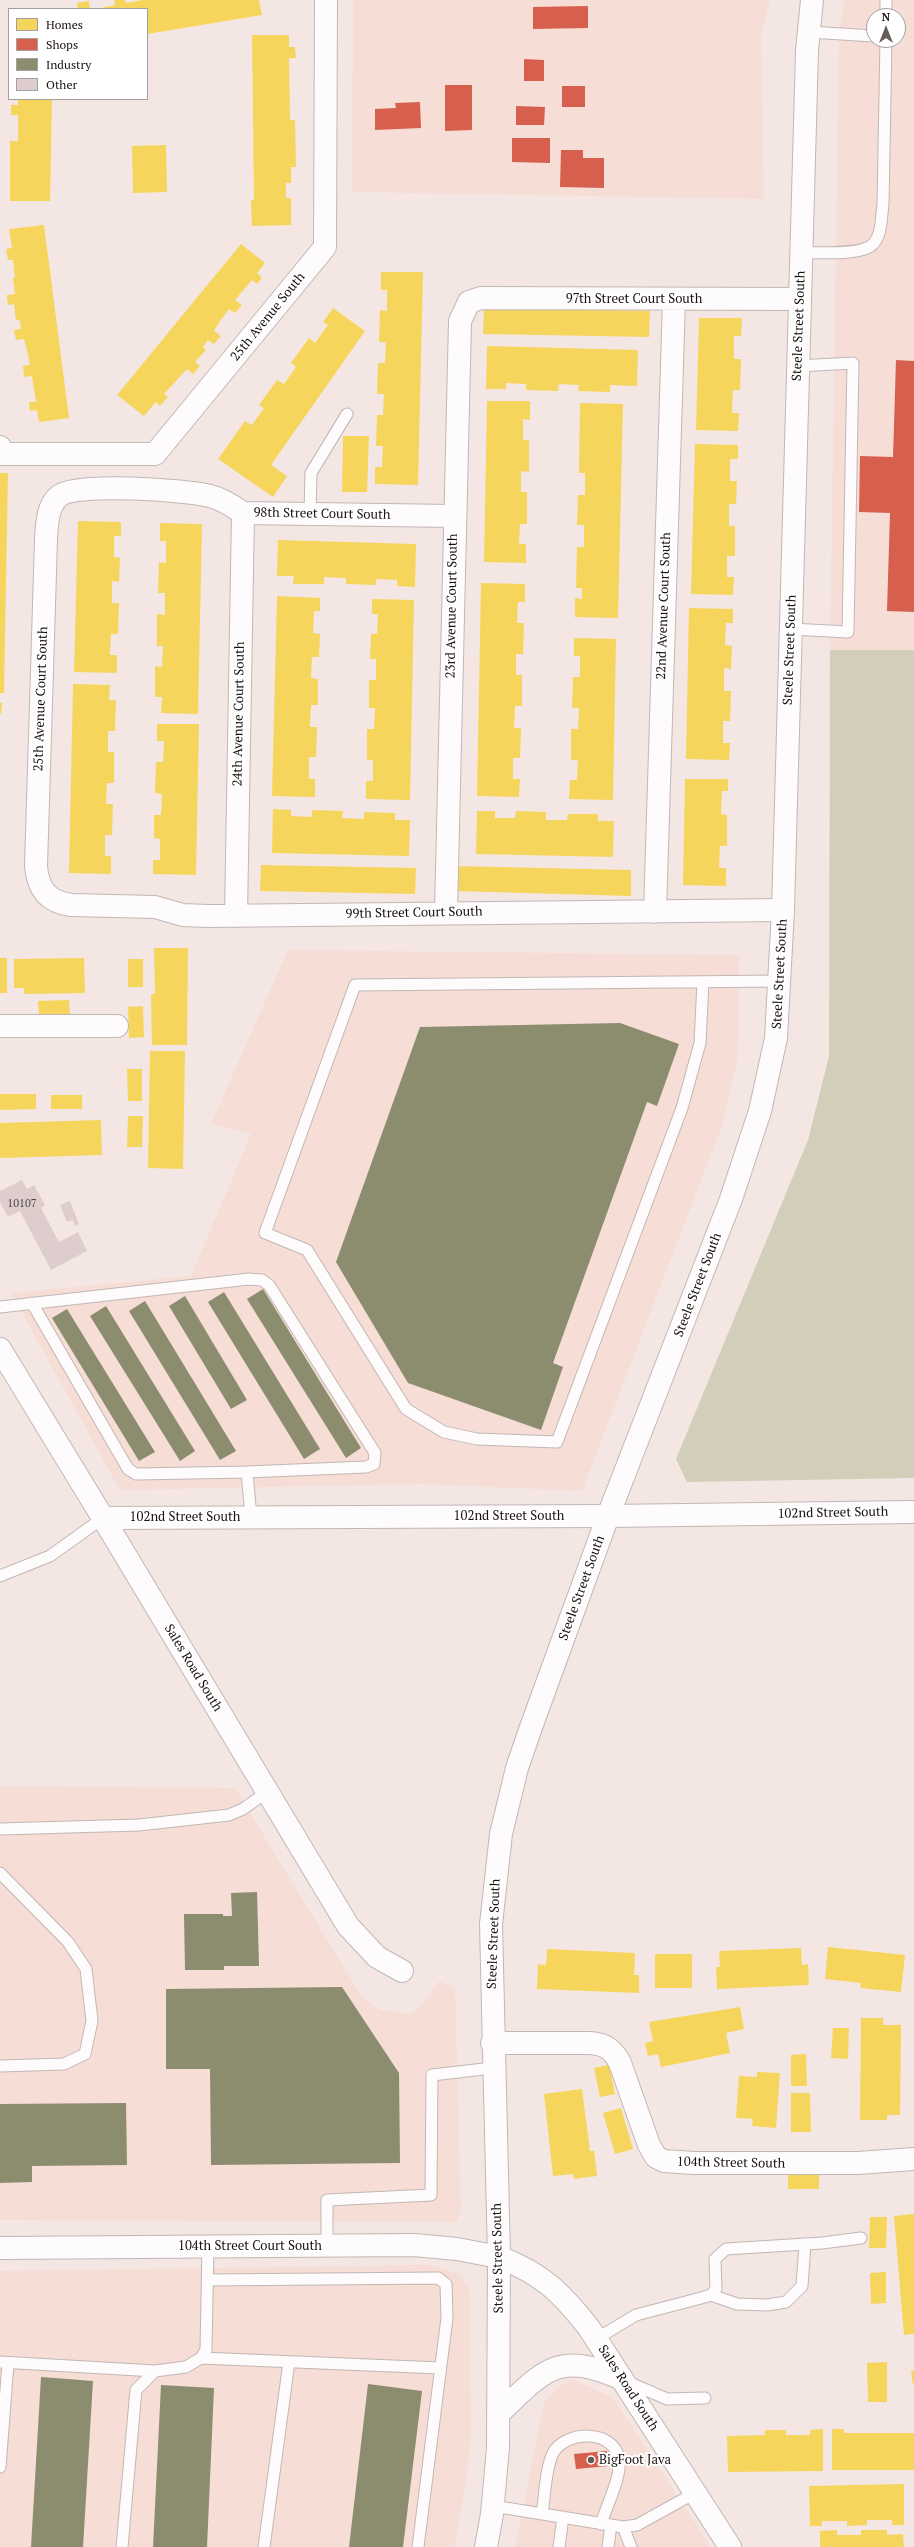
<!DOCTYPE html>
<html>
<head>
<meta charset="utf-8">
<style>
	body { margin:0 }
	#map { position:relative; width:914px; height:2547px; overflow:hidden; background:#f4e7e3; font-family:"PT Serif",serif }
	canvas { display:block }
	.legend { position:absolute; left:8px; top:8px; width:140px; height:92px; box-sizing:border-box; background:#fff; border:1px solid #a3a09f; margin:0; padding:5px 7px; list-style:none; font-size:12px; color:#1a110f }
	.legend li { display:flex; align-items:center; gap:8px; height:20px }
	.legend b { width:20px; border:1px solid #a3a09f }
	.north { position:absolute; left:866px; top:8px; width:40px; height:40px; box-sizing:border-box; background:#fff; border:1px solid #a3a09f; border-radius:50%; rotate:0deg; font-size:11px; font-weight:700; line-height:16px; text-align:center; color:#1a110f }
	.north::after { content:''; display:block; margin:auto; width:14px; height:18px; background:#665c59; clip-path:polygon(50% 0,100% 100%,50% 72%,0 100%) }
</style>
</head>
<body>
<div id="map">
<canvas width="914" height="2547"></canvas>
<ul class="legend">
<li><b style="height:11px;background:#f6d55c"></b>Homes</li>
<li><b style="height:11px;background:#d6604d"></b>Shops</li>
<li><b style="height:11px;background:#8c8c6e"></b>Industry</li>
<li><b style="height:11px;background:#ddcecd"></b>Other</li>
</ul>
<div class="north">N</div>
</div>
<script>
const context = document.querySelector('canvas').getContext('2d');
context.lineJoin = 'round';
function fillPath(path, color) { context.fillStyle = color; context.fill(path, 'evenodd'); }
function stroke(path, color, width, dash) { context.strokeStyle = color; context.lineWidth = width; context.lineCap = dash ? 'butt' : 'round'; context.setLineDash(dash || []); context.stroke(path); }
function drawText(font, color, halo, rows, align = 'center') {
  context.font = font + ' "PT Serif",serif'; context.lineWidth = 4; context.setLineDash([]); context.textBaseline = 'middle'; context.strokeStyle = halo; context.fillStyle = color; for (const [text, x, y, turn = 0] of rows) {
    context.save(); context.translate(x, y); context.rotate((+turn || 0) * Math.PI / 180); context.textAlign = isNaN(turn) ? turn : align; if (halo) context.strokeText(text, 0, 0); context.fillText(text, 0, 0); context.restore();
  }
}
fillPath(new Path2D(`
	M353 0H770L761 35 764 199 352 192Z
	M844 0H914V650H830L839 35ZM874 16H898V40H874Z
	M288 950 739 955 738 1057 722 1126 582 1491 422 1484 120 1490 11 1293 191 1276 251 1134 211 1124Z
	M0 1786 235 1788 362 1997 380 2010 412 2014 427 1999 439 1981 455 1988 461 2212 456 2222 0 2220Z
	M429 2265 458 2273 468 2286 470 2296 471 2434 465 2490 454 2547H0V2271Z
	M572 2379 613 2398 711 2547H515L544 2403 558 2387Z`), '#f6ddd6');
fillPath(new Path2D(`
	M830 650H914V1478L687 1482 676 1459 808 1140 829 1056Z`), '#d3ceb9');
fillPath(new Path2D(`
	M114 0H125L126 3 143 0H259L262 15 147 34V9H96L115 5Z
	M89 1 90 9H78L77 3Z
	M252 35H289V47H295L296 58H289L290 120H295L296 167H291V183H286V198H291V225L252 226 251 200H254Z
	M18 99H52L50 201H10V141H18V115H11V105H18Z
	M166 145 167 192 133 193 132 146Z
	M44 225 69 418 39 422 37 410 30 411 29 402H36L32 376 24 377 23 366 30 365 27 350 24 339 16 340 14 330 21 329 20 320H16L14 304 8 305 7 295 15 294 13 278H15L13 260H8L6 249 12 248 9 229Z
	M241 244 265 263 257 273 262 278 257 284 252 280 235 300 242 305 235 313 229 309 220 321 214 331 221 336 214 344 208 340 203 347 206 350 195 362 200 366 193 374 187 369 164 394 168 397 160 406 156 402 144 416 117 395Z
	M381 272H423L418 485 375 484V467H382L383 446H376L377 415H383L384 394H377L378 363H385L386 342H379L380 310 387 311V290H381Z
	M333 308 365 331 271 465 287 476 273 497 218 459 245 421 252 425 264 408 259 405 277 380 284 384 296 367 291 363 309 338 315 343 328 325 323 322Z
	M484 308 650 311 649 337 483 334Z
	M699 318H742L741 336H734V359H741L740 390H733L732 413H739L738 431 696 430Z
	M487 346 638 350 637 386 610 385V392L578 391 579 385 559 384 558 391 526 390V384L506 383V389H486Z
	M487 401H530V420L523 419V440H529V472L521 471V492H527V524H520L519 544H526V563L484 562Z
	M580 403 623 404 618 618 575 617V598L582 599V588H576L577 547H584V525H577L578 495H585V473H579Z
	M343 436H369L367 492H342Z
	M695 444 738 445V459H730V481H737L736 504H729V526H735V556H727V577H734L733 595 691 594Z
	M0 473H8L4 693H0Z
	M78 521 121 522V536H114V557L120 558 119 582 112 581V603H119L118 634H111L110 655H117V673L74 672Z
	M160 523 202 524 198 714 161 713 162 697H155V666L162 667 163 646H157V614L165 615V593H158L159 562 166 563V541H160Z
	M278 540 416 544 415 587 397 586V580L376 579V585L346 584V578L324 577V584H293L294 576H277Z
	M481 583 525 584V602H518L517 623H524L523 654H516V675H522V706H515L514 728H521L520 758H513V779H520L519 797 477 796Z
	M277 596 320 598V611H314L313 633 320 634 319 657H312L311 678 318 679V705H311L310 727H317L316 757H309V779H315V797L272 796Z
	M372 599 414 600 410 800 366 799V781H373V760H367V729H374L375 708H369V680H376V659H370L371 634H377L378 614H372Z
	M689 608 733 609V623H726L725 645 732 646 731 669 724 668V691H731L730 721H723V743H730L729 760 686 759Z
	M574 638 616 639 613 800 569 799 570 780H577L578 760H571V729H578L579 708H572L573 677H580V656H574Z
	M73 684 110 685 109 700H116L115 731H108V752H114V783H107L106 804H113L112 835H105V856H111V874L69 873Z
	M0 703H2L1 714H0Z
	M157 724H199L196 875 153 874V860H160V839L154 838V815H161L162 794 155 793 156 762H163L164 741H157Z
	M685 779H728V791H722L721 814 727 815V846H720L719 868H726V886L683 885Z
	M273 809 291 810V816L312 817V810L343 811 342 818 364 819V812L395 813V820H410L409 856 272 853Z
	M477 811H495V818H515L516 811 546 812V820H567L568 814H598V821H614L613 857 476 854Z
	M261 865 416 868 415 894 260 891Z
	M455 866 631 870V896L454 891Z
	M154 948H188L187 1045H152L151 994H155Z
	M0 958H7V993H0Z
	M84 958 85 993 24 994V988H14V959Z
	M128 959H143V987H128Z
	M69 1000 70 1015 39 1016 38 1001Z
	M143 1006 144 1037 129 1038 128 1007Z
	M150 1051H185L183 1169 148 1168Z
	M127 1069H142V1101H128Z
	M0 1094H36V1109L0 1110Z
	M51 1095H82V1109H51Z
	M128 1116H143L142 1147H127Z
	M101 1120 102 1155 0 1158V1123Z
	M828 1947 905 1955 901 1992 860 1988 861 1983 825 1979Z
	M801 1948 802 1965 808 1964 809 1985 717 1989 716 1967H720L719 1951Z
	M547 1949 635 1953 634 1975H639V1993L537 1989 538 1964 546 1965Z
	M655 1954H692V1988H655Z
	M740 2007 744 2029 726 2033 730 2053 661 2067 658 2054 648 2056 645 2043 653 2041 649 2022Z
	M861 2018H883V2025H901L900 2115H887V2120H860Z
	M833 2028H849L848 2059 831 2058Z
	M806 2054 807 2086H791V2055Z
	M609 2065 615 2094 600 2097 594 2068Z
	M757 2072 780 2073 776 2128 752 2126 753 2119 736 2118 739 2076 757 2077Z
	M582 2089 590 2151H594L597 2176 574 2179 573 2174 553 2176 544 2094Z
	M791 2093H810L811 2132H791Z
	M621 2108 633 2149 615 2154 603 2113Z
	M819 2173V2189H788V2174Z
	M914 2214V2334L904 2335 894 2216Z
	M870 2217H887L886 2248H869Z
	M886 2272V2303L871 2304 870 2273Z
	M887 2362V2402H868L867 2363Z
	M911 2371H914V2385H913Z
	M823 2429V2471L728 2472 727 2436 765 2435V2430H786V2435H810V2430Z
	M832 2429H844V2433H914V2470H832Z
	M904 2484V2525H892V2520H867V2525L847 2526V2521H822V2526H810L809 2486Z
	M837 2530V2535H861V2530H887V2535L903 2534 904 2547H820V2531Z`), '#f6d55c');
fillPath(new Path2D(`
	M588 6V28L533 29V7Z
	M524 59 544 60V81H524Z
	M445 85H472V130L445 131Z
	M562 86H585V107H562Z
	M420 102 421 128 375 130V109L396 108 395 103Z
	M516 106 545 107 544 125H516Z
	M512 138H550V163L512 162Z
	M561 150H583V158H604V188L560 187Z
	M896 360 914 361V612L887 611 890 513 859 512 860 456 893 457Z
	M607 2451 608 2466 576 2469 574 2454Z`), '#d6604d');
fillPath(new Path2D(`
	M620 1023 679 1044 657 1106 647 1102 553 1363 563 1367 541 1430 408 1383 336 1262 420 1027Z
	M263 1289 361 1448 346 1458 247 1299Z
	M224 1292 320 1449 304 1459 208 1302Z
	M185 1296 247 1400 231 1409 169 1306Z
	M145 1301 236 1451 220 1460 129 1311Z
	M106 1306 195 1451 180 1461 90 1316Z
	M67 1309 155 1452 139 1461 52 1318Z
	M257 1892 259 1966H224V1970H185L184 1914H223V1916H232L231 1893Z
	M342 1987 399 2073 400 2163 211 2165 210 2069H166V1989Z
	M126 2103 127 2165 32 2166V2182L0 2183V2104Z
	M41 2377 93 2381 83 2547H31Z
	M368 2384 422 2391 403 2547H349Z
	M161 2385 214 2388 207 2547H153Z`), '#8c8c6e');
fillPath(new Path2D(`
	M22 1180 27 1189 34 1185 45 1205 41 1208 59 1242 78 1232 87 1251 51 1270 20 1211 8 1217 0 1202V1191Z
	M70 1201 79 1224 75 1226 73 1220 67 1222 60 1205Z`), '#ddcecd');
const service = new Path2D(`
	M886 0V16
	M809 32 874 36
	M802 253C818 252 862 256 873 244 882 235 881 218 883 205L886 40
	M310 513 311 473 347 414
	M791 629 848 632 853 363 798 366
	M703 982 700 1043 682 1108 557 1442 477 1439 444 1432 406 1409 307 1250 265 1233 355 985 780 981
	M32 1303 128 1469 136 1474 247 1472
	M0 1307 249 1279 262 1280 269 1285 375 1453 374 1464 366 1467 247 1472 251 1517
	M0 1576 50 1556 103 1518
	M0 1829 139 1825 229 1815 243 1809 267 1792
	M0 1873 68 1942 86 1969 92 2021 85 2054 64 2064 0 2066
	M327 2246V2200L431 2195 432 2075 493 2068
	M208 2280 438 2278 446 2284 447 2318 418 2547
	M711 2295 716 2289 715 2259 726 2249 822 2243 861 2238
	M596 2339 636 2315 701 2298 711 2295 737 2304 767 2305 786 2302 802 2286 805 2244
	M201 2358 440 2368
	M0 2362 155 2371 186 2367 201 2358 206 2350 208 2247
	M628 2382 667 2399 705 2398
	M0 2467 8 2363
	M493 2506 623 2527 637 2525 695 2493
	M542 2514C545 2496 545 2470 553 2453 566 2430 614 2429 619 2459 622 2476 606 2507 601 2524
	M623 2527 631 2547
	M122 2547 136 2390 155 2371
	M264 2547 289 2362
	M559 2547 563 2517
	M608 2547 611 2525`);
const minor = new Path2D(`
	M0 447 1 454H155L325 247 326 0
	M454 516 243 513C233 506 222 499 210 496 187 490 75 482 59 496 47 506 47 525 46 539L36 866C38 890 48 902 71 905L155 907 183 915 208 916 783 910
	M446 912 460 321 469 302 481 298 800 299
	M655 912 674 300
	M236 916 243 513
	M0 1026H117
	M103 1518 348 1926 377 1957 402 1971
	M492 2043H590C606 2044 613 2050 620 2063L649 2145 656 2157 664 2161 694 2163H858L914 2159
	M0 2248 414 2245 457 2249 499 2257`);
const tertiary = new Path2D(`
	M0 1349 103 1518 608 1516 914 1512
	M499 2257C542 2274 560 2291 589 2328L730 2547`);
const secondary = new Path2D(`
	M498 2414C545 2370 557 2350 622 2379
	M486 2547 492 2514 498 2448 499 2257 491 1924 501 1834 517 1768 530 1730 608 1516 731 1199 760 1111 776 1038 783 910 807 51 812 0`);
stroke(service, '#c1b7b4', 13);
stroke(minor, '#c1b7b4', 24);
stroke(tertiary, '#c1b7b4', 24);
stroke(secondary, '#c1b7b4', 24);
stroke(service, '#fdfbfb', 11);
stroke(minor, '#fdfbfb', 22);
stroke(tertiary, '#fdfbfb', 22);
stroke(secondary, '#fdfbfb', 22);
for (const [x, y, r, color] of [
	[591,2460,4,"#665c59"]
]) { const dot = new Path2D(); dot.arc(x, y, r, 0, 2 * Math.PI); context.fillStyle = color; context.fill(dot); stroke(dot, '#fff', 1.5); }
drawText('11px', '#4f4443', null, [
	["10107",22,1204]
]);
drawText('13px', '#1a110f', '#fff', [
	["97th Street Court South",634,299],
	["25th Avenue South",268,317,-51],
	["Steele Street South",799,326,-88],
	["98th Street Court South",322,514,1],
	["23rd Avenue Court South",452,606,-89],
	["22nd Avenue Court South",664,606,-88],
	["Steele Street South",790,650,-88],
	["25th Avenue Court South",41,699,-88],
	["24th Avenue Court South",239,714,-89],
	["99th Street Court South",414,913,-1],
	["Steele Street South",780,974,-87],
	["Steele Street South",698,1285,-69],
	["102nd Street South",833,1513,-1],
	["102nd Street South",509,1516],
	["102nd Street South",185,1517],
	["Steele Street South",582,1588,-70],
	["Sales Road South",193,1668,59],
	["Steele Street South",494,1934,-88],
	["104th Street South",731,2163,1],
	["104th Street Court South",250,2246],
	["Steele Street South",498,2258,-91],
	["Sales Road South",628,2388,57]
]);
drawText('13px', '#1a110f', '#fff', [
	["BigFoot Java",599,2460]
], 'left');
</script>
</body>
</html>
